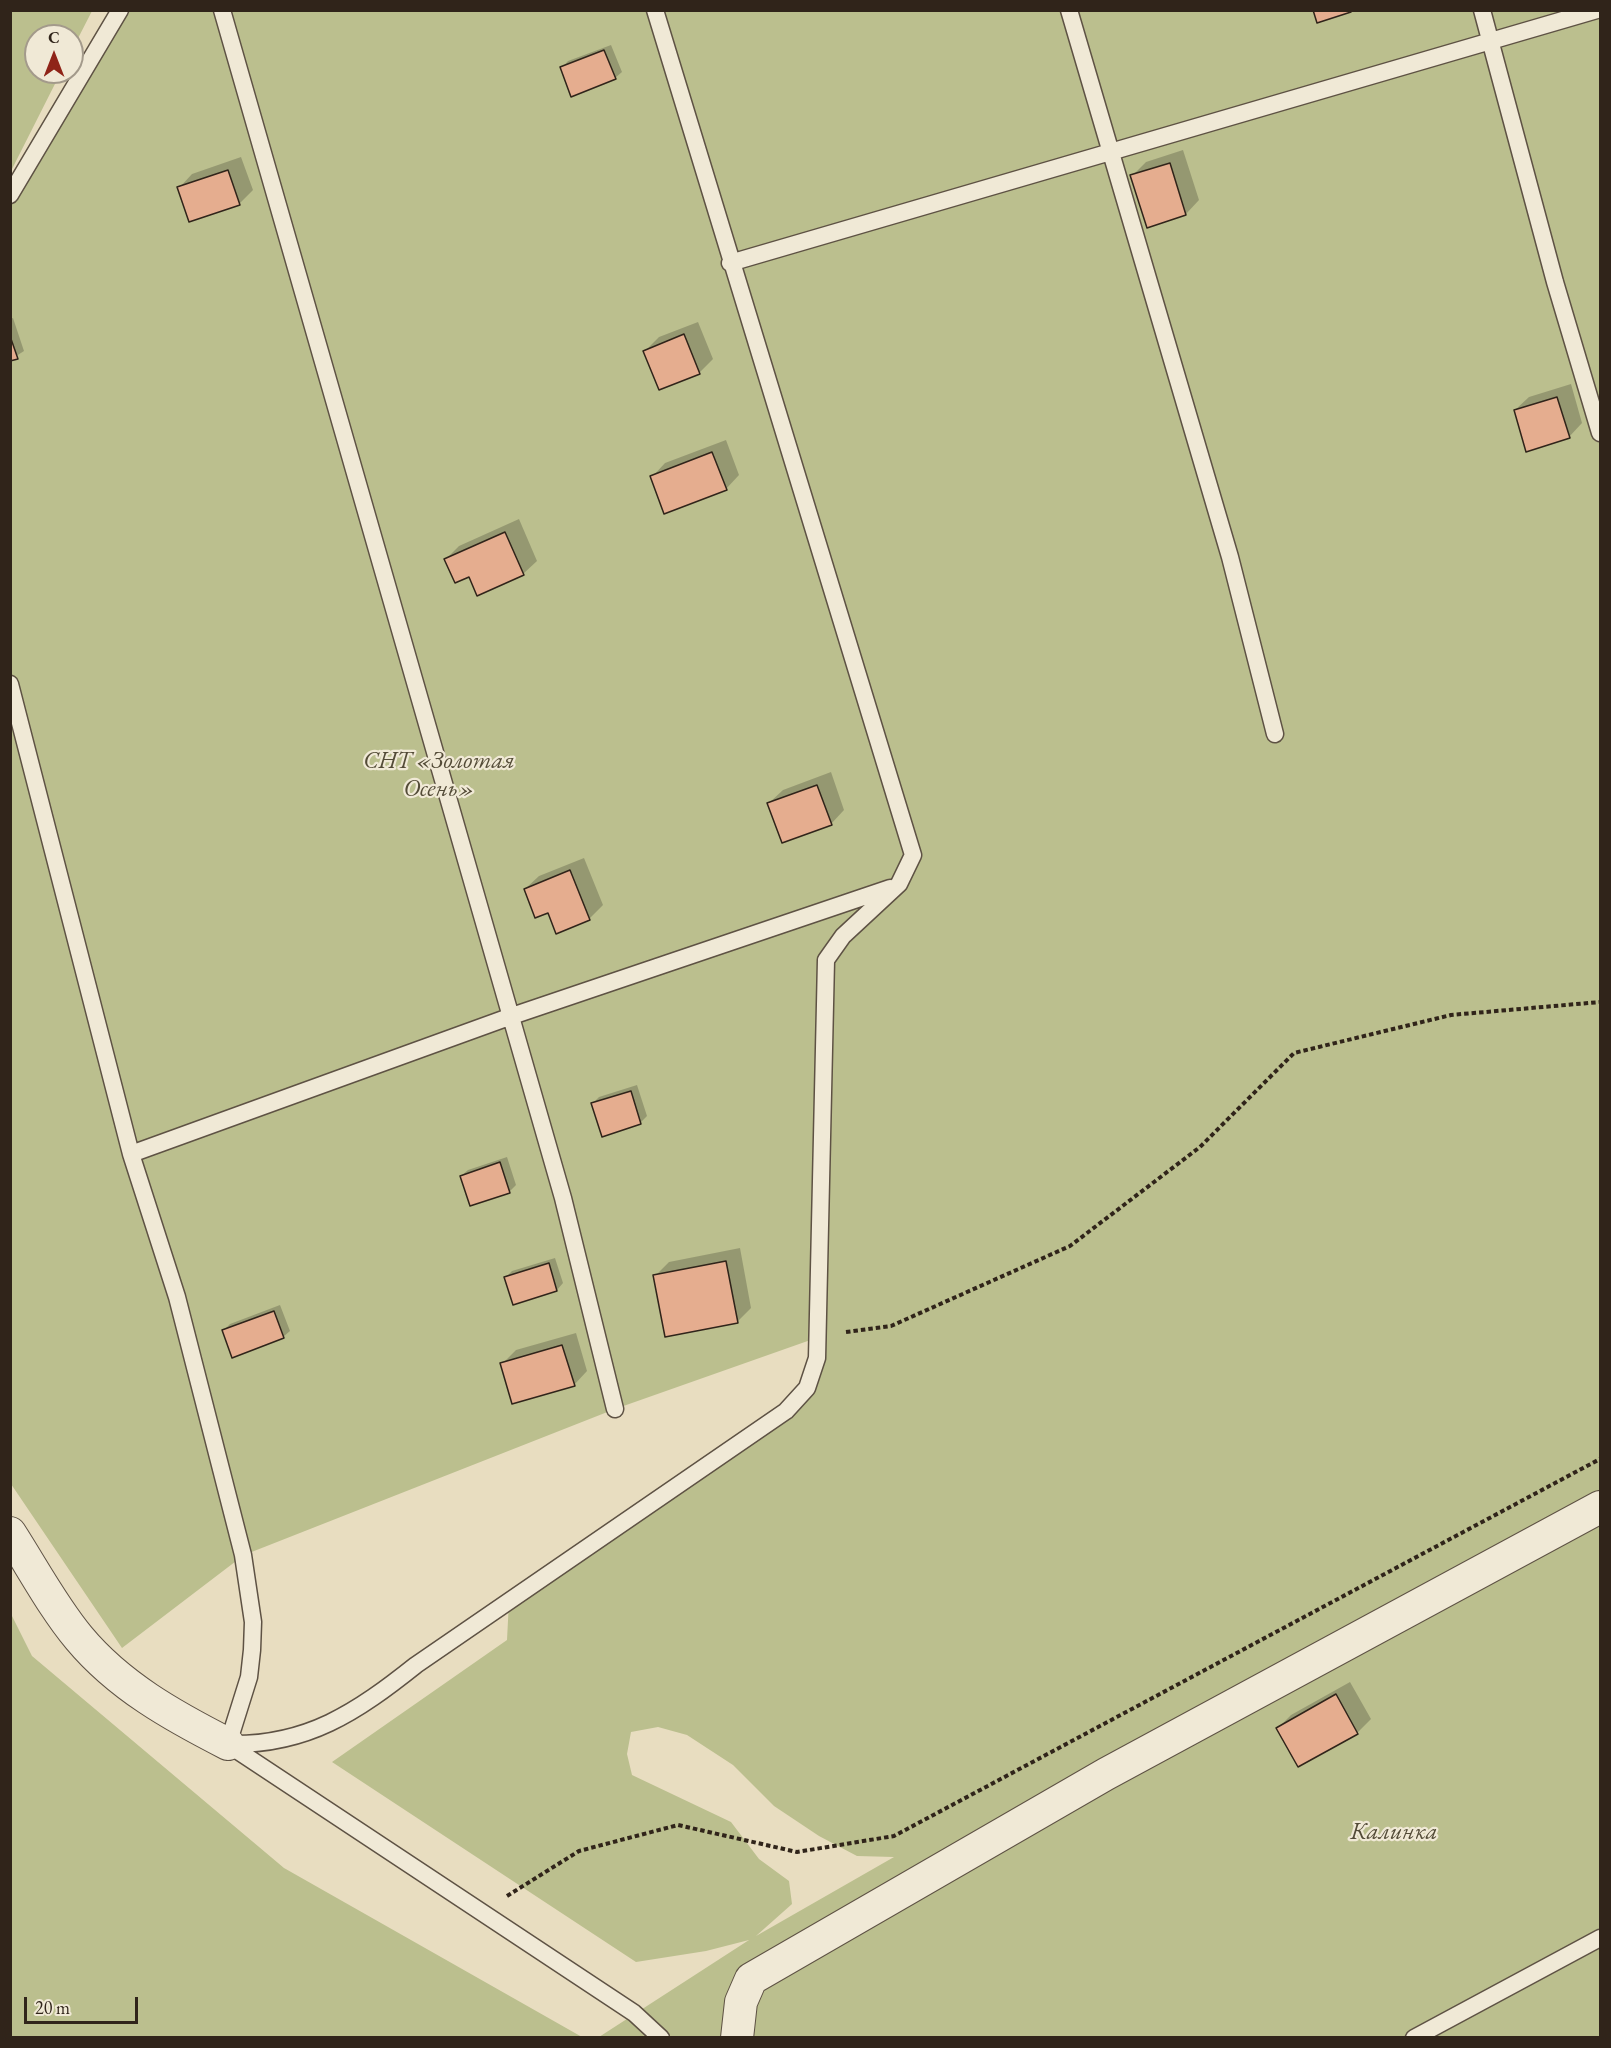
<!DOCTYPE html>
<html>
<head>
<meta charset="utf-8">
<style>
	body { margin:0 }
	#map { position:relative; width:1611px; height:2048px; overflow:hidden; background:#e8ddc0; font-family:"EB Garamond",serif }
	canvas { display:block }
	.frame { position:absolute; inset:0; border:12px solid #30241a; pointer-events:none }
	.north { position:absolute; left:24px; top:24px; width:60px; height:60px; box-sizing:border-box; background:#f0e9d6; border:2px solid #a39a8b; border-radius:50%; rotate:0deg; font-size:16px; font-weight:700; line-height:24px; text-align:center; color:#30241a }
	.north::after { content:''; display:block; margin:auto; width:21px; height:27px; background:#8f2418; clip-path:polygon(50% 0,100% 100%,50% 72%,0 100%) }
	.scale { position:absolute; left:24px; top:1997px; width:114px; height:27px; box-sizing:border-box; border:3px solid #30241a; border-top:0; padding-left:8px; font-size:18px; line-height:21px; white-space:nowrap; color:#30241a; -webkit-text-stroke:4px #f0e9d6; paint-order:stroke }
</style>
</head>
<body>
<div id="map">
<canvas width="1611" height="2048"></canvas>
<div class="frame"></div>
<div class="north">С</div>
<div class="scale">20 m</div>
</div>
<script>
const context = document.querySelector('canvas').getContext('2d');
context.lineJoin = 'round';
function fillPath(path, color) { context.fillStyle = color; context.fill(path, 'evenodd'); }
function stroke(path, color, width, dash) { context.strokeStyle = color; context.lineWidth = width; context.lineCap = dash ? 'butt' : 'round'; context.setLineDash(dash || []); context.stroke(path); }
function drawText(font, color, halo, rows, align = 'center') {
  context.font = font + ' "EB Garamond",serif'; context.lineWidth = 4.5; context.setLineDash([]); context.textBaseline = 'middle'; context.strokeStyle = halo; context.fillStyle = color; for (const [text, x, y, turn = 0] of rows) {
    context.save(); context.translate(x, y); context.rotate((+turn || 0) * Math.PI / 180); context.textAlign = isNaN(turn) ? turn : align; if (halo) context.strokeText(text, 0, 0); context.fillText(text, 0, 0); context.restore();
  }
}
fillPath(new Path2D(`
	M11 10 92 11 72 50V36H36V72H61L11 171Z
	M120 11H1600V2037H599L749 1940 706 1951 636 1962 332 1762 507 1640 509 1601 807 1388 819 1337 615 1409 244 1555 122 1648 11 1484 10 195ZM658 1727 687 1735 733 1765 774 1806 819 1836 857 1856 894 1857 756 1936 792 1904 789 1881 759 1859 731 1822 632 1775 627 1754 631 1732Z
	M11 1614 32 1656 284 1868 582 2037H11Z`), '#bbbf8e');
fillPath(new Path2D(`
	M611 45 622 72 615 78 562 68 568 61Z
	M1183 150 1199 200 1186 214 1132 176 1146 162Z
	M241 157 253 190 239 204 179 188 192 174Z
	M13 318 24 351 10 360V319Z
	M698 322 713 359 699 373 645 351 659 337Z
	M1571 384 1582 423 1569 437 1515 410 1529 397Z
	M726 440 739 475 726 489 652 477 665 463Z
	M519 519 537 561 523 574 470 575 446 559 459 546Z
	M831 772 844 810 831 824 769 803 783 790Z
	M584 858 603 905 589 919 549 911 525 889 539 876Z
	M637 1085 647 1116 640 1123 593 1103 599 1097Z
	M507 1157 516 1185 510 1191 471 1204 461 1176 468 1170Z
	M740 1248 751 1308 737 1322 655 1276 669 1262Z
	M555 1258 563 1283 557 1290 506 1277 512 1271Z
	M280 1305 290 1331 283 1337 224 1330 230 1324Z
	M576 1333 587 1371 574 1385 502 1364 516 1350Z
	M1350 1682 1371 1719 1358 1732 1298 1765 1278 1728 1291 1715Z`), '#0003');
const building = new Path2D(`
	M1313 10H1351V12L1317 23Z
	M604 50 616 79 571 97 560 67Z
	M1170 163 1186 215 1147 228 1130 175Z
	M228 170 240 205 189 222 177 187Z
	M684 334 700 374 659 390 643 351Z
	M10 336 18 359 10 361Z
	M1557 397 1570 438 1526 452 1514 410Z
	M712 452 727 490 664 514 650 476Z
	M505 532 524 575 477 596 469 577 455 583 444 559Z
	M817 785 832 825 782 843 767 803Z
	M570 870 590 920 556 934 548 913 535 918 524 889Z
	M631 1091 641 1124 602 1137 591 1103Z
	M500 1162 510 1193 470 1206 460 1176Z
	M726 1261 738 1323 665 1337 653 1275Z
	M549 1263 557 1291 513 1305 504 1277Z
	M274 1311 284 1338 232 1358 222 1330Z
	M562 1345 575 1386 512 1404 500 1363Z
	M1336 1694 1358 1734 1298 1767 1276 1728Z`);
fillPath(building, '#e5ad8f');
stroke(building, '#30241a', 1.5);
const lane = new Path2D(`
	M222 10 563 1198 615 1409
	M1069 10 1230 557 1275 734
	M1482 10 1555 282 1600 433
	M10 195 120 10
	M730 263 1597 10
	M10 684 131 1154 177 1297 243 1555 253 1622 252 1650 249 1677 228 1744
	M131 1154 509 1017 890 888
	M228 1744C307 1746 357 1712 416 1665L786 1411 807 1388 817 1358 826 960 843 936 899 884 913 855 655 10
	M229 1745 634 2013 661 2038
	M1414 2038 1600 1938`);
const street = new Path2D(`
	M10 1533C32 1567 53 1607 79 1638 119 1686 173 1716 228 1744
	M737 2038 741 2002 751 1979 1106 1774 1600 1507`);
stroke(lane, '#5e5244', 19);
stroke(street, '#5e5244', 34);
stroke(new Path2D(`
	M846 1332 891 1326 1070 1246 1200 1147 1294 1053 1451 1015 1600 1002
	M507 1896 579 1851 678 1825 797 1852 894 1836 1600 1459`), '#30241a', 4, [4.5, 3]);
stroke(lane, '#f0e9d6', 16);
stroke(street, '#f0e9d6', 32);
drawText('italic 24px', '#534b37', '#f0e9d6', [
	["СНТ «Золотая",439,761],
	["Осень»",439,789],
	["Калинка",1394,1832]
]);
</script>
</body>
</html>
